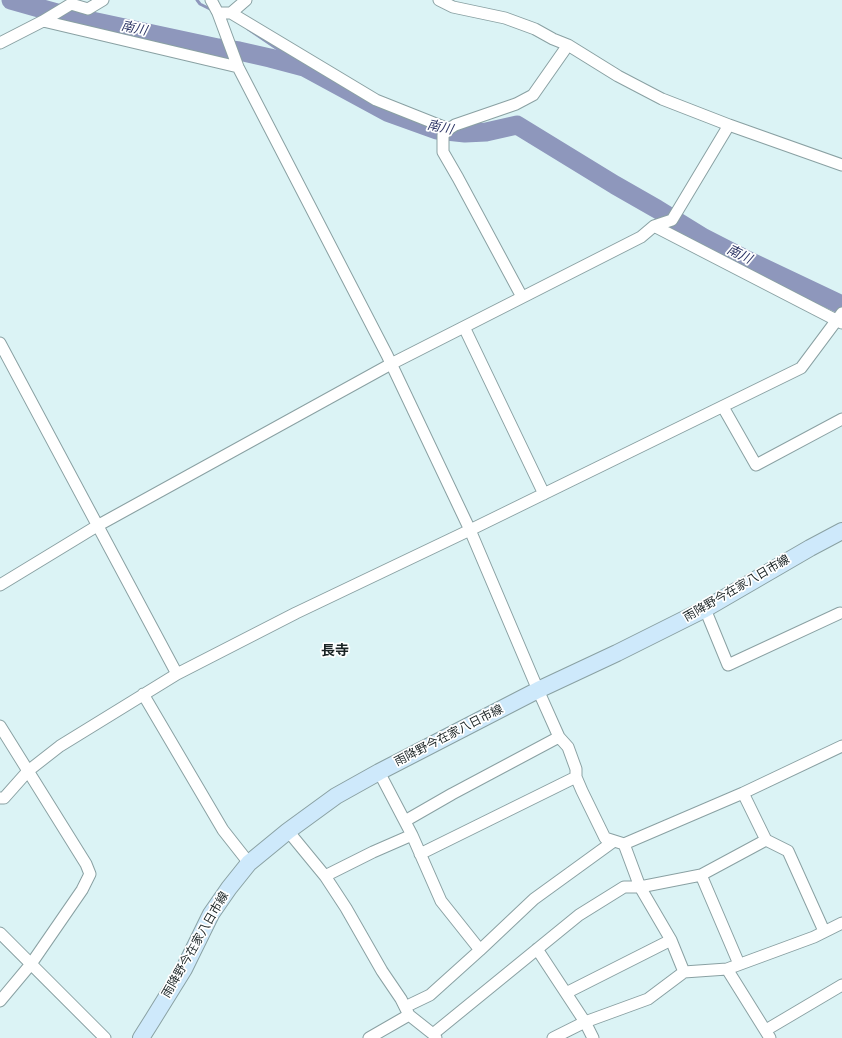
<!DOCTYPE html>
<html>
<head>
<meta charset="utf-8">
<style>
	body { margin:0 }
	canvas { display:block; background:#dbf3f5 }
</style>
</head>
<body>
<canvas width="842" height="1038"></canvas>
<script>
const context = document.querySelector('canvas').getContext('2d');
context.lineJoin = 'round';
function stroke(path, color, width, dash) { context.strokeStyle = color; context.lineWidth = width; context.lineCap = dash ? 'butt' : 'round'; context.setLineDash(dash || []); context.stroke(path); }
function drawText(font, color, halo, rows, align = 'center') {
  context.font = font + ' Roboto,"Noto Sans JP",sans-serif'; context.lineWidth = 3.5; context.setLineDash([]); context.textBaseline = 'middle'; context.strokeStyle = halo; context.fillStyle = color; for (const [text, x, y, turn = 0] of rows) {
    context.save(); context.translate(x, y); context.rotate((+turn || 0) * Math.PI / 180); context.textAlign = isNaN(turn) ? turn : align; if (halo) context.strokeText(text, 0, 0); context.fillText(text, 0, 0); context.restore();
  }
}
stroke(new Path2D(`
	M197 0 200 4 212 10
	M248 29 304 67`), '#8e97bc', 3);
stroke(new Path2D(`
	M11 0 64 15 218 48 239 51 270 58 304 67 387 112 437 130 465 133 486 132 517 125 615 185 657 209 704 238 743 258 842 305`), '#8e97bc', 19);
const minor = new Path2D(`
	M211 0 218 13 238 67 387 355 470 530 538 690 559 737 568 747 576 769V777L582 791 605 838 624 844 743 793 842 746
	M439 0 453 7 505 18 535 29 553 39 568 45 618 76 662 99 729 125 842 165
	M218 13H231L376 100 449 129
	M231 13 246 0
	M43 21 71 4 88 9 103 0
	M0 43 43 21 238 67
	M654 226 842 323
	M522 297 458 178 443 152V135L449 129 455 125 516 104 533 95 568 45
	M464 327 544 494
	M0 343 177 674
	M723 407 756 465 842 419
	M0 585 97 526 391 364 641 237 654 226 672 220 729 125
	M705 609 728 665 840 613
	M143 694 223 830 249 863
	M0 726 86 864 90 874 82 890 31 964 0 1001
	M379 772 412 835 441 901 480 950 534 899 614 841
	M743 793 766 840 788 851 824 931
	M0 798H4L28 771 60 746 177 674 296 613 470 530 801 368 842 313
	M405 821 452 794 559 737
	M288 831 325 876 346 908 382 971 401 999 409 1015 433 1034 436 1038
	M624 844 640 887 671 940 684 972
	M420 854 576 777
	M701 875 766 840
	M325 876 373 852 412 835
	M0 933 105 1038
	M537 949 585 1022 593 1038
	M727 969 770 1038
	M566 993 671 940
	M405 1007 430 995 480 950
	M766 1030 842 985
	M433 1034 579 915 624 887H640L701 875 739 964
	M369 1038 409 1015
	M553 1038 585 1022 648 999 684 972 727 969 814 937 842 923`);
const secondary = new Path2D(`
	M141 1038 153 1019 184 969 211 914 229 888 249 863 288 831 336 796 379 772 538 690 617 653 705 609 810 548 842 531`);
stroke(minor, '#8aa1a3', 13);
stroke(secondary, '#8aa1a3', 18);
stroke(minor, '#fff', 11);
stroke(secondary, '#cee9fb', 16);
drawText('12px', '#1a2324', '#fff', [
	["雨降野今在家八日市線",737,589,-30],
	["雨降野今在家八日市線",449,736,-27],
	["雨降野今在家八日市線",196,945,-60]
]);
drawText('italic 13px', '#2b3364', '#fff', [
	["南川",134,29,12],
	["南川",440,128,12],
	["南川",739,255,26]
]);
drawText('bold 14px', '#1a2324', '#fff', [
	["長寺",335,651]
]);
</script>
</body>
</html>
